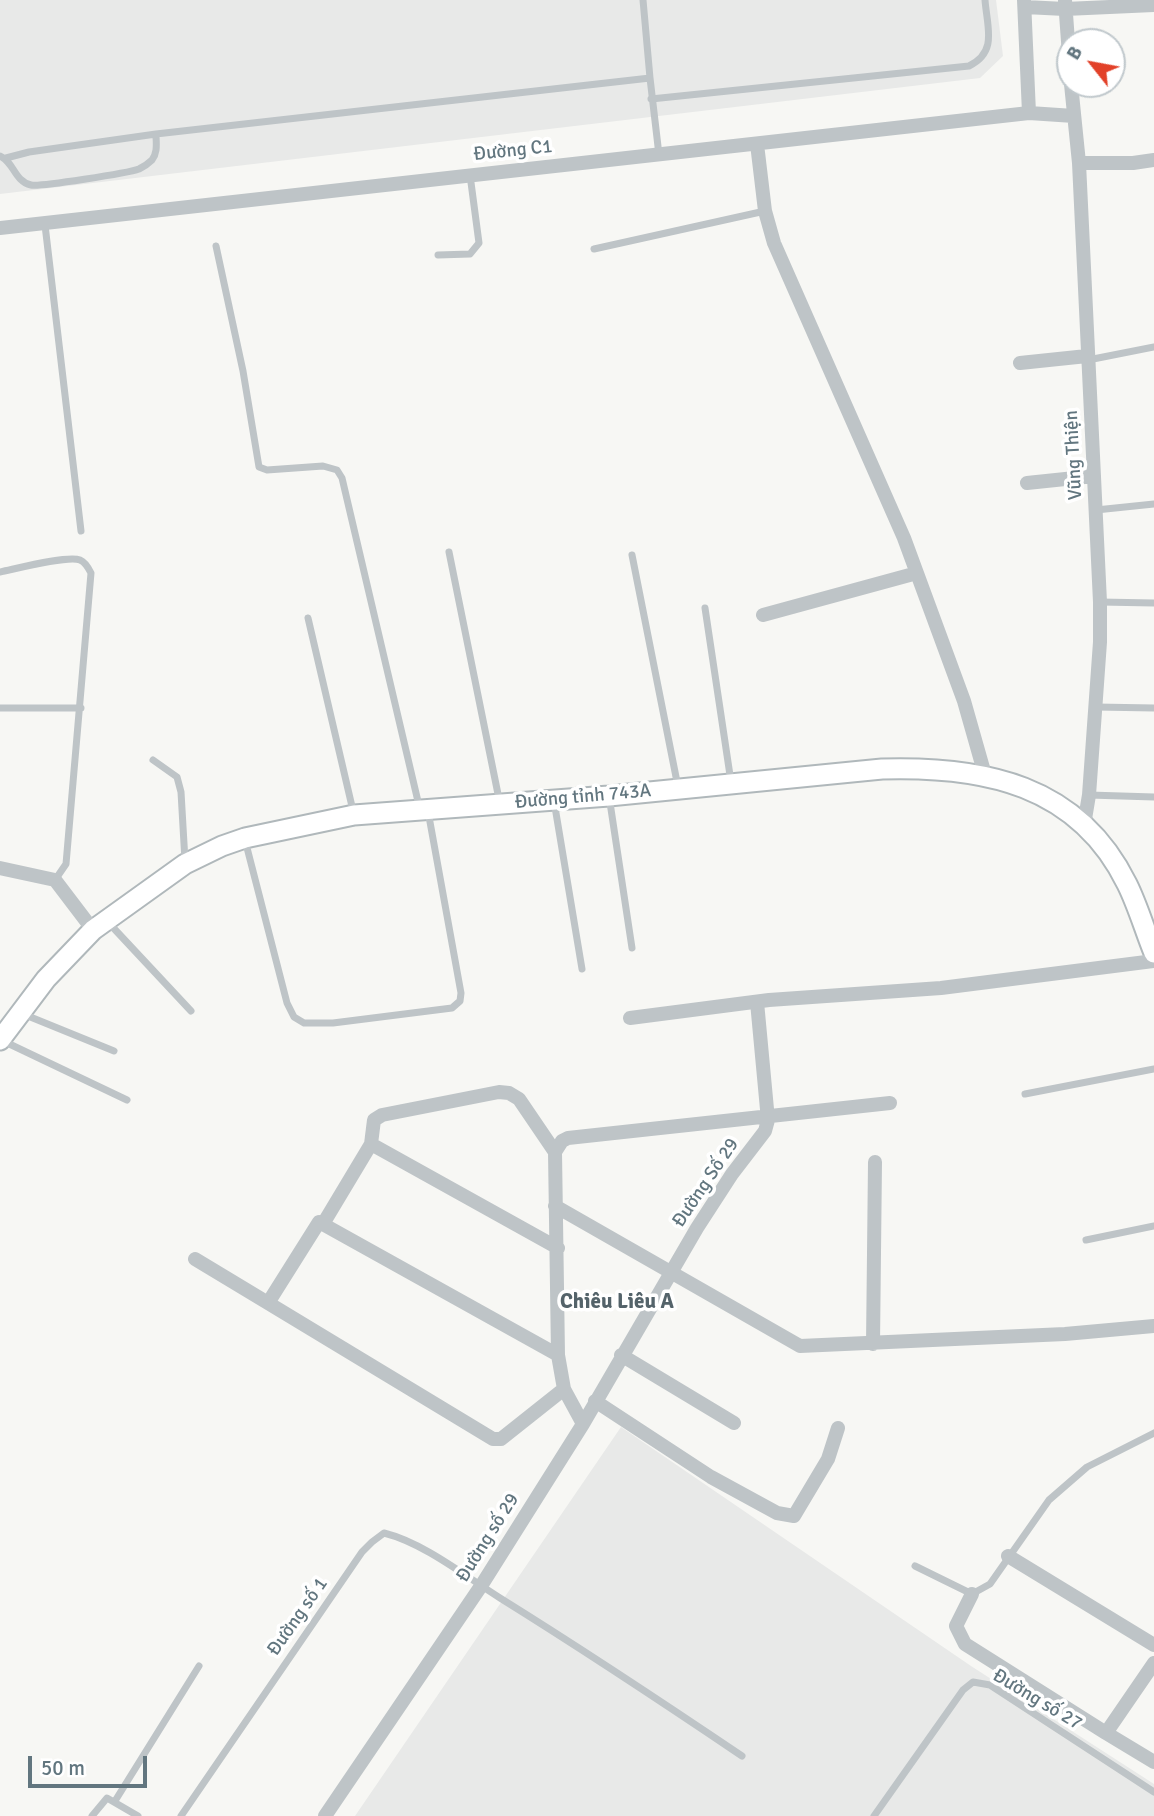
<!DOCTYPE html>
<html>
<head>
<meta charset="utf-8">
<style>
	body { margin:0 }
	#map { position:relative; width:1154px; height:1816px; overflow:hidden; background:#f7f7f4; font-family:Signika,sans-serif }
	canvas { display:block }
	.north { position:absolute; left:1056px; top:28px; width:70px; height:70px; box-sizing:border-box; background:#fff; border:2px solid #c0c8cc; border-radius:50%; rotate:301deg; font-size:19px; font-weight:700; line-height:28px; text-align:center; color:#62767f }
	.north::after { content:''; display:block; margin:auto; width:24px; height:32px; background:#e24129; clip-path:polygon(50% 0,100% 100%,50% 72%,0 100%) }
	.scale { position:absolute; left:28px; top:1756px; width:119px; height:32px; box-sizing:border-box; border:4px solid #62767f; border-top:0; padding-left:9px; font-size:21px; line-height:24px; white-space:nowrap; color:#62767f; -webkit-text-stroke:5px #fff; paint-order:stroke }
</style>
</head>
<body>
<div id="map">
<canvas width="1154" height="1816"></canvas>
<div class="north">B</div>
<div class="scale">50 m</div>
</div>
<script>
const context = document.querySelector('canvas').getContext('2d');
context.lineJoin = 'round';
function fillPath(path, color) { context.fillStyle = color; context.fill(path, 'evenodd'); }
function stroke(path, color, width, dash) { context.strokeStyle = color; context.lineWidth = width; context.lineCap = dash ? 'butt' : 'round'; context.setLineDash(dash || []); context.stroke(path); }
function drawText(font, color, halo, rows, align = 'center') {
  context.font = font + ' Signika,sans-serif'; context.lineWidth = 7; context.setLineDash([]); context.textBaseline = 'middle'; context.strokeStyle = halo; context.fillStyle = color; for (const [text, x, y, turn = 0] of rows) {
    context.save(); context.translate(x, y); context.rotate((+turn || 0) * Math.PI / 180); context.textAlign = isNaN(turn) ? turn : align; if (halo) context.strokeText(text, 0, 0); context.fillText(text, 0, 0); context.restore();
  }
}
fillPath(new Path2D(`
	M0 0H996L1003 56 980 78 0 194Z
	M621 1427 971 1666 1154 1784V1816H355Z`), '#e8e9e8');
const secondary = new Path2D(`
	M0 1040 46 979 93 930 185 864 222 846 245 838 354 815 609 796 882 769C983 766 1078 784 1127 884 1138 906 1145 931 1154 953`);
stroke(secondary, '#b0b8bb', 23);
stroke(new Path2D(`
	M643 0 650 78
	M651 99 969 66C998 52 987 27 985 0
	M0 156C14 162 14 181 31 185 40 187 128 173 139 169 143 167 149 163 152 160 158 152 156 143 156 134
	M6 158 29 152 156 134 650 78 659 155
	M45 225 81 531
	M216 246 243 371 259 467 267 470 323 466 337 470 342 478 420 810
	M594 249 765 211
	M438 255 470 254 479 243 470 175
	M1088 360 1154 347
	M1096 510 1154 504
	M449 552 500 804
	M632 555 678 787
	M0 572C15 569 68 555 80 560 85 562 89 569 91 573L66 864 55 880
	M1100 602 1154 603
	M705 608 731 782
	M308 618 354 815
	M1096 707 1154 708
	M0 708H81
	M153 760 177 777 181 792 185 861
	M1089 795 1154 797
	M609 796 632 948
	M554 801 582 969
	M245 840 287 1003 294 1017 304 1023H333L452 1008 460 1001 461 993 428 811
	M106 920 191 1011
	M23 1014 114 1051
	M1 1040 127 1100
	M1025 1094 1154 1069
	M1086 1240 1154 1226
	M915 1566 972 1594 990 1584 1049 1500 1087 1467 1154 1433
	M115 1801 199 1666
	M92 1816 107 1798 138 1816
	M181 1816 362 1552 372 1542 384 1533C424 1543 465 1576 500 1598 582 1649 662 1702 742 1756
	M874 1816 963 1690 973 1682 990 1685 1154 1792`), '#bec4c7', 7);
stroke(new Path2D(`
	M1024 0 1029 113
	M1065 0 1070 69
	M1025 7 1065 9 1154 5
	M1071 84 1079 163 1100 602V642L1089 795 1084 825
	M757 144 765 211 774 243 904 538 964 701 985 775
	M1079 163H1133L1154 160
	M0 228 1029 113 1074 116
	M1020 363 1087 356
	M1027 483 1094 476
	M763 615 917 573
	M0 868 55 880 93 930
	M630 1018 769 1000 941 988 1154 961
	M555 1152 562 1141 568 1138 890 1103
	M555 1206 800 1346 1065 1334 1154 1326
	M323 1224 371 1144
	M558 1248 371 1144 374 1120 382 1115 499 1092 509 1093 519 1099 555 1152 558 1355 564 1389 583 1424
	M195 1259 268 1303
	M873 1344 875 1162
	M558 1355 319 1222 268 1303 493 1439H501L564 1389
	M621 1355 734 1423
	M595 1401 711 1477 777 1513 794 1516 828 1459 838 1428
	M1008 1556 1154 1645
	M972 1594 956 1626 965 1644 1106 1733 1154 1663
	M1106 1733 1154 1762
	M325 1816 481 1586 583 1424 697 1228 732 1174 765 1131 768 1120 757 1002`), '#bec4c7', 14);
stroke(secondary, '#fff', 19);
drawText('19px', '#62767f', '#fff', [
	["Đường C1",513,151,-6],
	["Vũng Thiện",1074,455,-93],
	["Đường tỉnh 743A",583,797,-5],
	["Đường Số 29",706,1183,-56],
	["Đường số 29",488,1538,-58],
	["Đường số 1",298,1617,-55],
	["Đường số 27",1037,1700,31]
]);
drawText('bold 21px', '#54636a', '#fff', [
	["Chiêu Liêu A",617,1302]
]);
</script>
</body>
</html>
